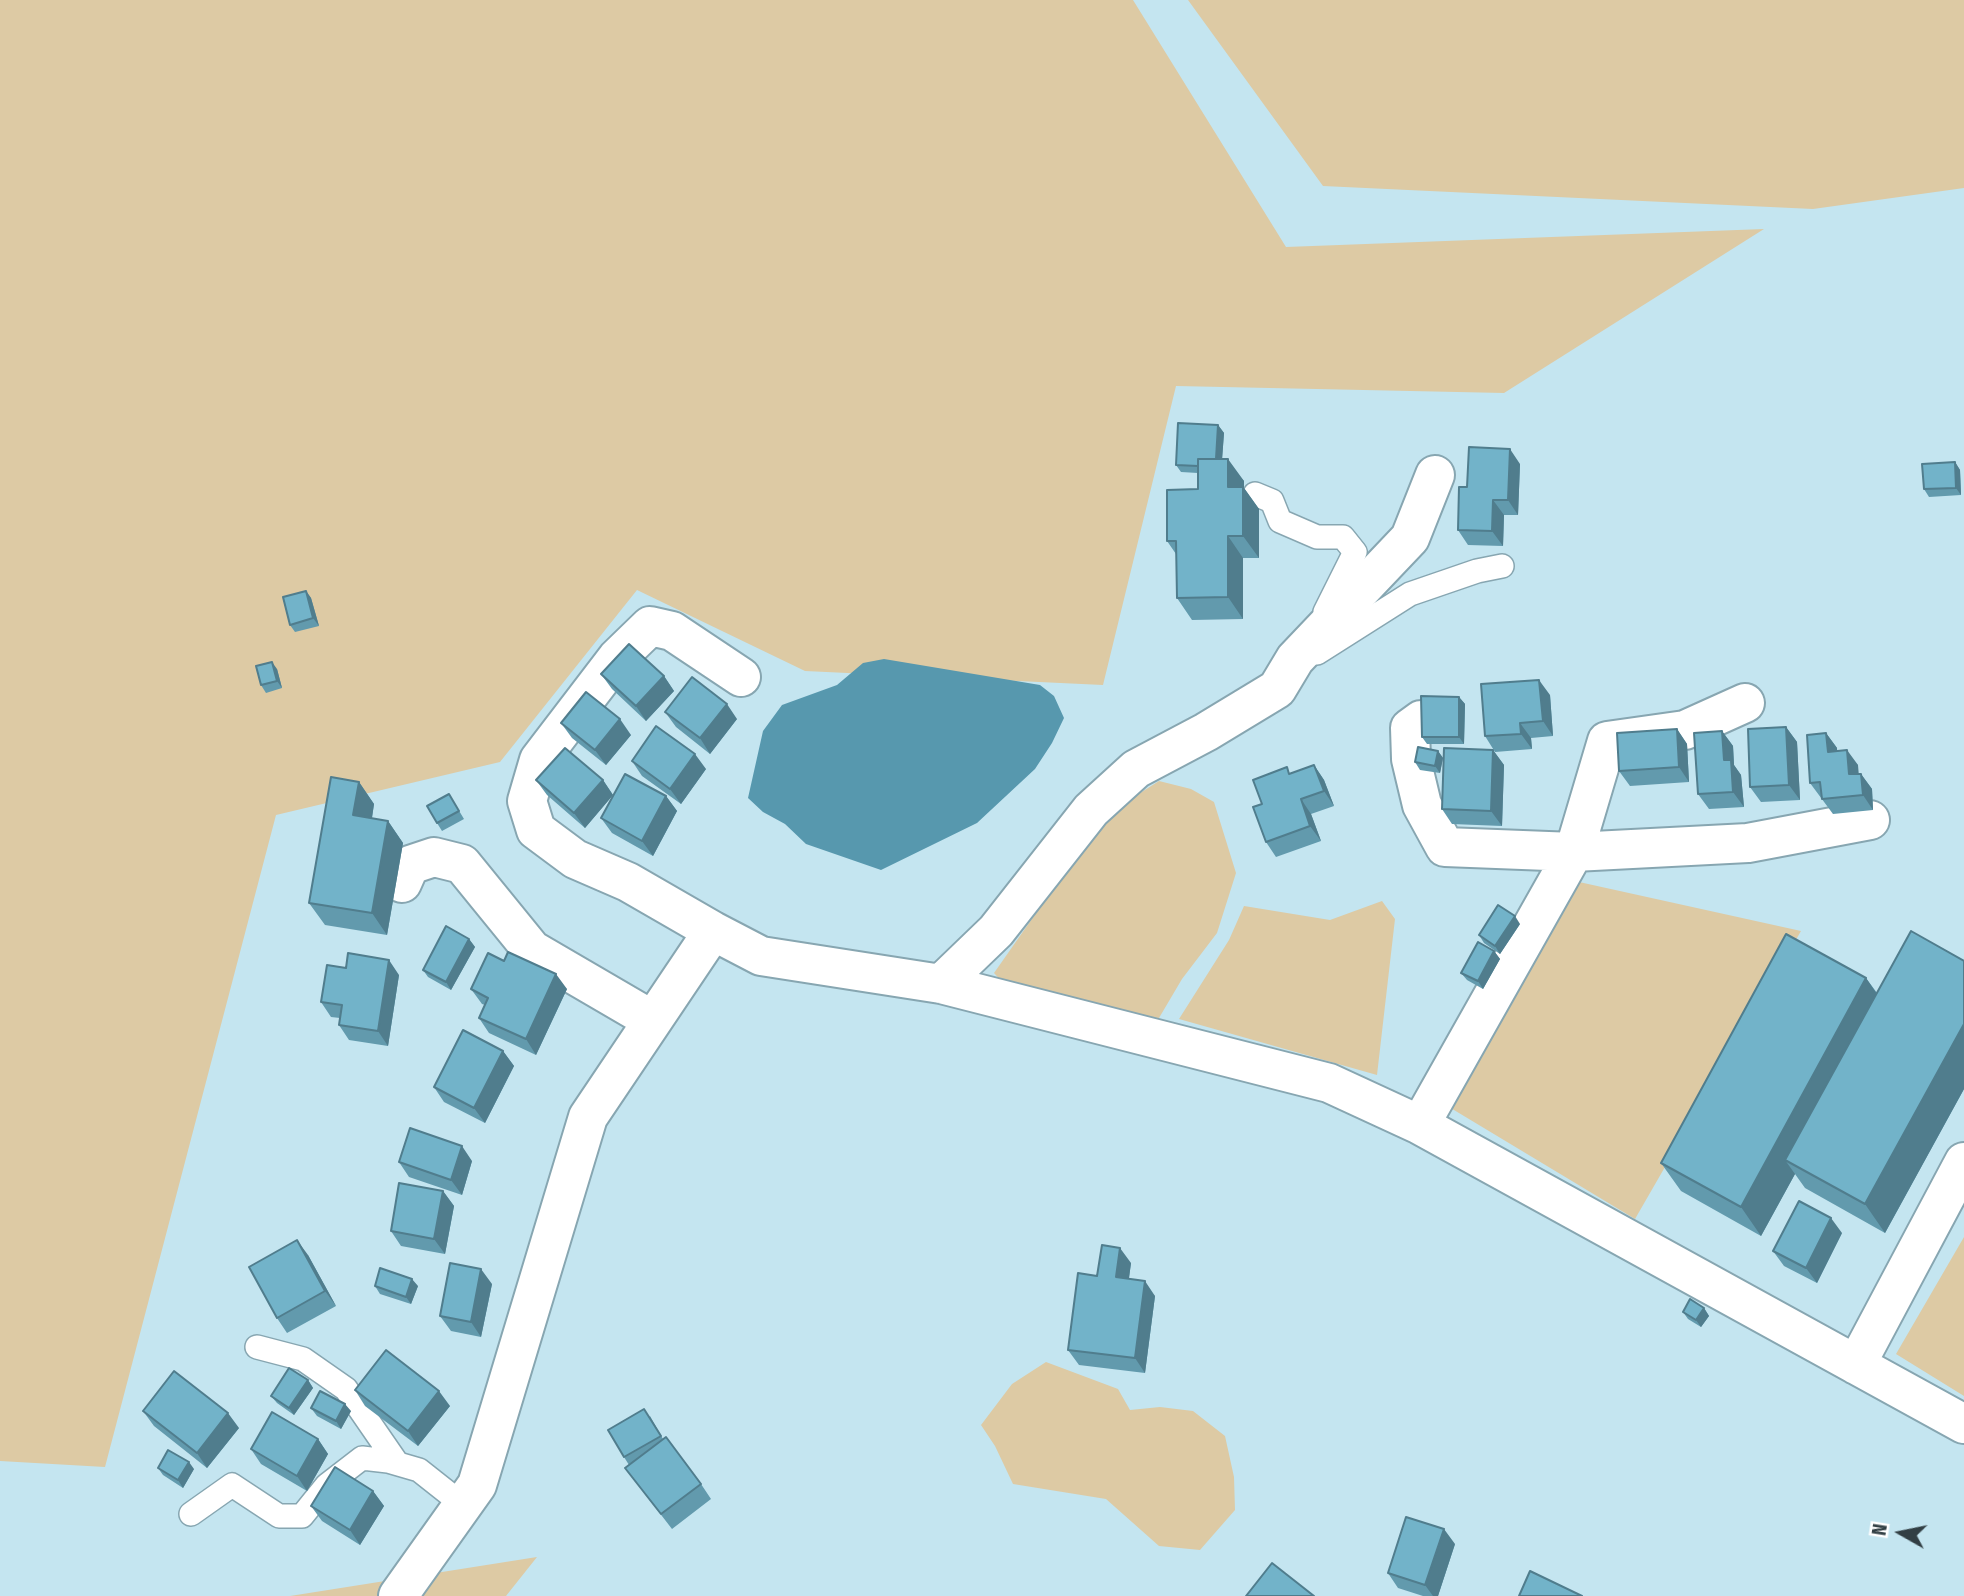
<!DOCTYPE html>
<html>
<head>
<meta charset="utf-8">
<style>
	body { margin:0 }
	#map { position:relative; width:1964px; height:1596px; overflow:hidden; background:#c4e5f0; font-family:"Fira Sans Condensed",sans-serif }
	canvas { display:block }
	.north { position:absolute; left:1866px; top:1498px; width:70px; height:70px; -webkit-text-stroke:5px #fff; paint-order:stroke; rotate:279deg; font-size:19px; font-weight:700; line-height:28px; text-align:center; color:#323f44 }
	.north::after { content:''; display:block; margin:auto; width:24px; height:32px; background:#323f44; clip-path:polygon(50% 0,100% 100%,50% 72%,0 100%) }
</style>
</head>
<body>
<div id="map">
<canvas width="1964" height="1596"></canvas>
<div class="north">N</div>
</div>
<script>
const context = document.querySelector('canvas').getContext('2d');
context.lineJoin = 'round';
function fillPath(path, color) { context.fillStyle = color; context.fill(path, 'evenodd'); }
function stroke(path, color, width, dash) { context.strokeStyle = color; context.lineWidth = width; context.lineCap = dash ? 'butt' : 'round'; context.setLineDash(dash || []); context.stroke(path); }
fillPath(new Path2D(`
	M0 0H1133L1286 247 1764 229 1504 393 1176 386 1103 685 805 671 637 590 500 762 276 815 105 1467 0 1461Z
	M1188 0H1964V188L1813 209 1323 186Z
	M1159 781 1191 789 1214 802 1236 873 1217 933 1182 979 1159 1018 1120 1016 1006 986 994 973 1104 816Z
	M1570 880 1801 931 1635 1219 1449 1107Z
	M1382 901 1395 919 1377 1075 1179 1019 1229 940 1244 906 1330 920Z
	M1964 1237V1396L1896 1354Z
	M1046 1362 1118 1389 1130 1410 1160 1407 1193 1411 1225 1436 1234 1477 1235 1510 1200 1550 1159 1546 1106 1499 1013 1484 995 1446 981 1425 1012 1384Z
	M537 1557 506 1596H290Z`), '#ddcaa4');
fillPath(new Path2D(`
	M884 659 1040 685 1054 696 1064 718 1052 743 1035 769 977 823 881 870 806 844 785 824 763 812 748 798 763 731 782 705 837 685 863 663Z`), '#5798ae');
const lane = new Path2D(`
	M1255 494 1272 501 1280 521 1317 537H1343L1355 552 1325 612
	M1317 653 1410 594 1477 571 1502 566
	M257 1347 303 1359 346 1389 397 1463
	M191 1514 232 1485 279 1516H302L327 1485 362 1458 388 1461 419 1470 462 1504`);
const street = new Path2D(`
	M741 677 672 631 650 626 617 658 539 760 527 801 536 830 575 859 628 882 713 931 761 956 941 984 1329 1083 1420 1125 1964 1424
	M1421 720 1410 728 1411 759 1422 805 1445 847 1574 852 1748 843 1870 820
	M402 883 410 865 434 857 462 864 532 950 652 1020
	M941 984 996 931 1091 810 1136 769 1206 732 1277 689 1295 659 1410 538 1435 475
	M1420 1125 1574 852 1607 741 1685 730 1745 703
	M1856 1365 1964 1162
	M398 1596 477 1485 588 1117 713 931`);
stroke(lane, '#87a6b1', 26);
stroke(street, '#87a6b1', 42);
stroke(lane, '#fff', 23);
stroke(street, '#fff', 38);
fillPath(new Path2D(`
	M1218 425 1224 433 1222 459 1244 481V488L1259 509V558H1243V619L1192 620 1177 598 1176 554 1167 541 1198 489V473L1181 472 1176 465Z
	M1955 462 1960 470 1961 495 1929 497 1924 489Z
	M1520 464 1518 515H1504L1503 546 1468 545 1458 530 1467 487Z
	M306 591 311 598 319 626 295 632 290 625Z
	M277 669 282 688 266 693 261 685Z
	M601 674 664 676 674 691 646 721 612 689Z
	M1550 695 1553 736 1531 738 1532 749 1495 752 1485 736Z
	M1459 697 1465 704 1464 744H1427L1422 737Z
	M665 712 737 719 710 754 676 727Z
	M561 723 631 735 606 765 572 738Z
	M1786 727 1797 742 1800 800 1761 802 1750 787Z
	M1677 729 1687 744 1689 782 1630 786 1619 771Z
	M1722 731 1733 746 1734 765 1741 775 1744 807 1709 809 1698 794Z
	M1826 733 1837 748V751L1858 765V774H1861L1872 789 1873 810 1833 814 1810 783Z
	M1493 750 1504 765 1502 826 1452 824 1442 809Z
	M1438 751 1443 758 1440 773 1420 770 1415 762Z
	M632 761 706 769 681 804 642 776Z
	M1314 765 1324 780 1334 806 1311 814 1321 841 1276 857 1266 842 1262 804 1291 773Z
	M536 780H603L613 795 585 828 547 795Z
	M359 782 374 804 372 818 388 821 403 843 387 935 325 925 309 903Z
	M449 794 464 819 442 831 437 823Z
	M666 796 677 811 653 856 612 833 601 818Z
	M1520 924 1500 954 1484 943 1479 935Z
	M469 939 475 947 451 990 428 977 423 970Z
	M1494 951 1500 959 1483 989 1467 980 1461 973Z
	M504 961 567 989 536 1055 489 1033 479 1018 485 1005 482 1004 471 989Z
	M1964 961V1089L1885 1233 1805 1188 1795 1174 1761 1236 1681 1191 1661 1163 1866 978 1877 993Z
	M399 975 388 1046 349 1040 339 1025 340 1018 331 1017 321 1002Z
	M503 1051 514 1066 485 1123 444 1102 434 1087Z
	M472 1161 462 1195 409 1177 399 1162Z
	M443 1191 454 1206 445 1254 401 1246 391 1231Z
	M1842 1233 1817 1283 1784 1266 1773 1251Z
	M308 1255 336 1306 287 1333 277 1318Z
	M1131 1263 1129 1278 1155 1296 1145 1373 1079 1365 1068 1350 1097 1276Z
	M492 1284 481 1337 451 1331 440 1316Z
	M375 1286H418L411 1304 380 1294Z
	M1704 1308 1709 1316 1701 1327 1688 1319 1683 1312Z
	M308 1380 313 1388 294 1415 277 1403 271 1396Z
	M355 1390 450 1406 418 1446 365 1406Z
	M311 1408 351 1411 341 1429 317 1416Z
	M143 1411 239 1428 207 1468 154 1426Z
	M650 1416 663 1439 701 1484 711 1499 672 1529 625 1468 629 1465 624 1457Z
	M318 1439 328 1454 307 1491 261 1464 251 1449Z
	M158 1468 194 1469 183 1488 163 1475Z
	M373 1491 384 1506 360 1545 322 1521 311 1506Z
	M1455 1544 1438 1596H1423L1398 1588 1388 1573Z`), '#629aad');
fillPath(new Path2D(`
	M1218 425 1224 433 1221 474 1216 467Z
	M1510 449 1520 464 1518 515 1508 500Z
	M1228 459 1244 481V488L1259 509V558L1243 536 1228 487Z
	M1955 462 1960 470 1961 495 1956 488Z
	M1493 500 1504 515 1503 546 1492 531Z
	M1228 536 1243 558V619L1228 597Z
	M306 591 311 598 319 626 313 618Z
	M272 662 277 669 282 688 277 681Z
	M664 676 674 691 646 721 636 706Z
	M1539 680 1550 695 1553 736 1543 721Z
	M1459 697 1465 704 1464 744 1459 737Z
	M727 704 737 719 710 754 700 738Z
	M620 719 631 735 606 765 595 750Z
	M1520 723 1531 738 1532 749 1521 734Z
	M1786 727 1797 742 1800 800 1789 785Z
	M1677 729 1687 744 1689 782 1679 767Z
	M1722 731 1733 746 1734 765 1741 775 1744 807 1733 792 1724 760Z
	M1826 733 1837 748 1838 767 1828 752Z
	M1493 750 1504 765 1502 826 1491 811Z
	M1847 750 1858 765 1860 789 1849 774Z
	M1438 751 1443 758 1440 773 1435 766Z
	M695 754 706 769 681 804 670 789Z
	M1314 765 1324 780 1334 806 1324 791Z
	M1861 774 1872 789 1873 810 1863 795Z
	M603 780 613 795 585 828 574 813Z
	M359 782 374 804 369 837 353 815Z
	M666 796 677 811 653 856 642 841Z
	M1301 799 1311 814 1321 841 1310 826Z
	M388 821 403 843 387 935 372 913Z
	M1515 916 1520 924 1500 954 1495 946Z
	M469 939 475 947 451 990 446 982Z
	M1494 951 1500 959 1483 989 1478 981Z
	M389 960 399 975 388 1046 378 1031Z
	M556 974 567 989 536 1055 526 1039Z
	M1866 978 1886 1007 1785 1160 1795 1174 1761 1236 1741 1207Z
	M1964 1024V1089L1885 1233 1865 1204Z
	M503 1051 514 1066 485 1123 474 1108Z
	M462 1146 472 1161 462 1195 451 1180Z
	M443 1191 454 1206 445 1254 434 1239Z
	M1831 1218 1842 1233 1817 1283 1806 1268Z
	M297 1240 308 1255 336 1306 325 1291Z
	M1120 1248 1131 1263 1127 1292 1116 1277Z
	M481 1269 492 1284 481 1337 471 1322Z
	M412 1279 418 1286 411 1304 406 1297Z
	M1145 1281 1155 1296 1145 1373 1135 1358Z
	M1704 1308 1709 1316 1701 1327 1696 1320Z
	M308 1380 313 1388 294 1415 289 1408Z
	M439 1391 450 1406 418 1446 408 1431Z
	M345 1404 351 1411 341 1429 336 1421Z
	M228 1413 239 1428 207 1468 197 1453Z
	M318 1439 328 1454 307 1491 297 1476Z
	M189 1462 194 1469 183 1488 178 1480Z
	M373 1491 384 1506 360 1545 350 1530Z
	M1444 1529 1455 1544 1438 1596H1433L1425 1585Z`), '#507d8d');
const building = new Path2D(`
	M1178 423 1218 425 1216 459H1198V466L1176 465Z
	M1469 447 1510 449 1508 500H1493L1492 531 1458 530 1459 487H1467Z
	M1198 459H1228V487H1243V536H1228V597L1177 598 1176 541H1167V490L1198 489Z
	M1955 462 1956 488 1924 489 1922 464Z
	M306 591 313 618 290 625 283 597Z
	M629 644 664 676 636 706 601 674Z
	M272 662 277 681 261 685 256 666Z
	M692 677 727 704 700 738 665 712Z
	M1539 680 1543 721 1520 723 1521 734 1485 736 1481 684Z
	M586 692 620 719 595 750 561 723Z
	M1421 696 1459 697V737H1422Z
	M656 726 695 754 670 789 632 761Z
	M1786 727 1789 785 1750 787 1748 729Z
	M1677 729 1679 767 1619 771 1617 733Z
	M1722 731 1724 760H1731L1733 792 1698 794 1694 733Z
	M1826 733 1828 752 1847 750 1849 774H1861L1863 795 1822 799 1820 782 1810 783 1807 735Z
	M1418 747 1438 751 1435 766 1415 762Z
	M565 748 603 780 574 813 536 780Z
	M1444 748 1493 750 1491 811 1442 809Z
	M1314 765 1324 791 1301 799 1310 826 1266 842 1253 807 1262 804 1253 780 1287 767 1289 774Z
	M625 774 666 796 642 841 601 818Z
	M331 777 359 782 353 815 388 821 372 913 309 903Z
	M449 794 459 811 437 823 427 806Z
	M1498 905 1515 916 1495 946 1479 935Z
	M446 926 469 939 446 982 423 970Z
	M1911 931 1964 961V1024L1865 1204 1785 1160Z
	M1786 934 1866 978 1741 1207 1661 1163Z
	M1478 942 1494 951 1478 981 1461 973Z
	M508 952 556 974 526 1039 479 1018 488 998 471 989 488 953 504 961Z
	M348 953 389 960 378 1031 339 1025 342 1005 321 1002 327 965 346 968Z
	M463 1030 503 1051 474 1108 434 1087Z
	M410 1128 462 1146 451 1180 399 1162Z
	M399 1183 443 1191 434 1239 391 1231Z
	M1799 1201 1831 1218 1806 1268 1773 1251Z
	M297 1240 325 1291 277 1318 249 1267Z
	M1102 1245 1120 1248 1116 1277 1145 1281 1135 1358 1068 1350 1078 1273 1097 1276Z
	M450 1263 481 1269 471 1322 440 1316Z
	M380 1268 412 1279 406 1297 375 1286Z
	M1690 1299 1704 1308 1696 1320 1683 1312Z
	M386 1350 439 1391 408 1431 355 1390Z
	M289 1368 308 1380 289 1408 271 1396Z
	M174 1371 228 1413 197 1453 143 1411Z
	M320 1391 345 1404 336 1421 311 1408Z
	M644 1409 661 1436 624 1457 608 1430Z
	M272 1412 318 1439 297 1476 251 1449Z
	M666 1437 701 1484 661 1514 625 1468Z
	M168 1450 189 1462 178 1480 158 1468Z
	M335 1467 373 1491 350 1530 311 1506Z
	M1406 1517 1444 1529 1425 1585 1388 1573Z
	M1272 1563 1314 1596H1246Z
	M1530 1571 1582 1596H1519Z`);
fillPath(building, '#72b3c9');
stroke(building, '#507d8d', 2);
</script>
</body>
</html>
